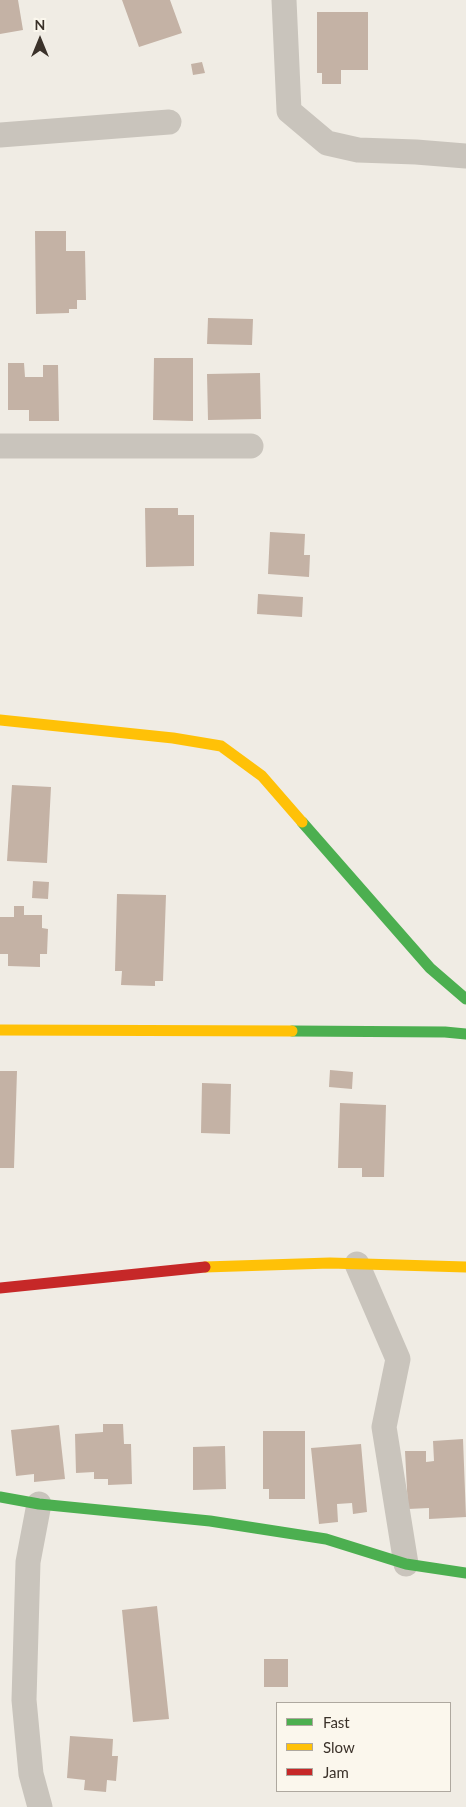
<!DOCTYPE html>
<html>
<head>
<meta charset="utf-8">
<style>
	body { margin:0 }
	#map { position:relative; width:466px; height:1807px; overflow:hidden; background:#f0ece4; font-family:Lato,sans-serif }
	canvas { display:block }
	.legend { position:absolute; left:276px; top:1702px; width:175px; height:90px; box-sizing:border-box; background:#fbf7ed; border:1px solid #aea89f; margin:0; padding:6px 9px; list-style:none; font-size:15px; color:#3b322a }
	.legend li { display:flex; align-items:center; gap:10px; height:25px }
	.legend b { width:25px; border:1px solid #aea89f }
	.north { position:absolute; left:15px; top:15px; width:50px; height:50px; -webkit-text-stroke:4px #fbf7ed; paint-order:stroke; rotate:0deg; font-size:14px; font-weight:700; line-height:20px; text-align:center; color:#3b322a }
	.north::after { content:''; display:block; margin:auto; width:18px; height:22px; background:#3b322a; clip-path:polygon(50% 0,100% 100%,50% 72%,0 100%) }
</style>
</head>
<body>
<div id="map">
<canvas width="466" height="1807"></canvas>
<ul class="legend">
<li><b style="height:6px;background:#4caf50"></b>Fast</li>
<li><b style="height:6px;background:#ffc107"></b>Slow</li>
<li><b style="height:6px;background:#c62828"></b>Jam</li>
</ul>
<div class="north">N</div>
</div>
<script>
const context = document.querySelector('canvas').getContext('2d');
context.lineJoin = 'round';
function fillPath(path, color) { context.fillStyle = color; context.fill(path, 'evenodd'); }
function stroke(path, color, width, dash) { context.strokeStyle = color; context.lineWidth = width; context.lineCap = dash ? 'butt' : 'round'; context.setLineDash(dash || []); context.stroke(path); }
fillPath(new Path2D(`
	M0 0H18L23 30 0 34Z
	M122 0H170L182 33 139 47Z
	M317 12H368V70H341V84H322V73H317Z
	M202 62 205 73 193 75 191 64Z
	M35 231H66V251H85L86 300H77V309H69V313L36 314Z
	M208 318 253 319 252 345 207 344Z
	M154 358H193V421L153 420Z
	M8 363H24L25 377H43V365H58L59 421H29V410H8Z
	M260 373 261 419 208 420 207 374Z
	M145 508H178V515H194V566L146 567Z
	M270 532 305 534 304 555H310L309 577 268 574Z
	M258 594 303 597 302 617 257 614Z
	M12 785 51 787 47 863 7 861Z
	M33 881 49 882 48 899 32 898Z
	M117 894 166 895 163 981H155V986L121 985 122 971H115Z
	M14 906H24V915H42V928L48 929 47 954H40V967L8 966V954H0V917H14Z
	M330 1070 353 1072 352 1089 329 1087Z
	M0 1071H17L14 1168H0Z
	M202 1083 231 1084 230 1134 201 1133Z
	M340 1103 386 1105 384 1177H362V1168H338Z
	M103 1424H123L124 1444H131L132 1484 108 1485V1479H94V1472L76 1473 75 1434 103 1432Z
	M59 1425 65 1479 34 1482V1474L16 1476 11 1430Z
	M263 1431H305V1499H269V1489H263Z
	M463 1439 466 1517 429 1519V1508L408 1509 405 1451H426V1462L434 1461 433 1441Z
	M361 1444 367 1512 353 1514 352 1503 337 1504 338 1522 319 1524 311 1448Z
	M225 1446 226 1489 193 1490V1447Z
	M157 1606 169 1719 133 1722 122 1610Z
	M264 1659H288V1687H264Z
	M70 1736 113 1739 112 1756H118L116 1781 107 1780 106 1792 84 1790 85 1780 67 1778Z`), '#c4b2a5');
stroke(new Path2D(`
	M284 0 289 111 327 143 358 150 416 152 466 156
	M0 135 169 122
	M0 446H251
	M357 1264 398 1359 384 1427 406 1564
	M39 1504 28 1562 24 1700 31 1774 40 1807`), '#c9c4bc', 25);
stroke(new Path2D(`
	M302 822 430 968 466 999
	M292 1031 445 1032 466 1034
	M0 1497 39 1504 210 1521 326 1539 406 1564 466 1573`), '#4caf50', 11);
stroke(new Path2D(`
	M0 720 173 738 221 746 262 776 302 822
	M0 1030 292 1031
	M205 1267 330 1263 466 1267`), '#ffc107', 11);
stroke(new Path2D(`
	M0 1288 205 1267`), '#c62828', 11);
</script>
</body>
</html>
